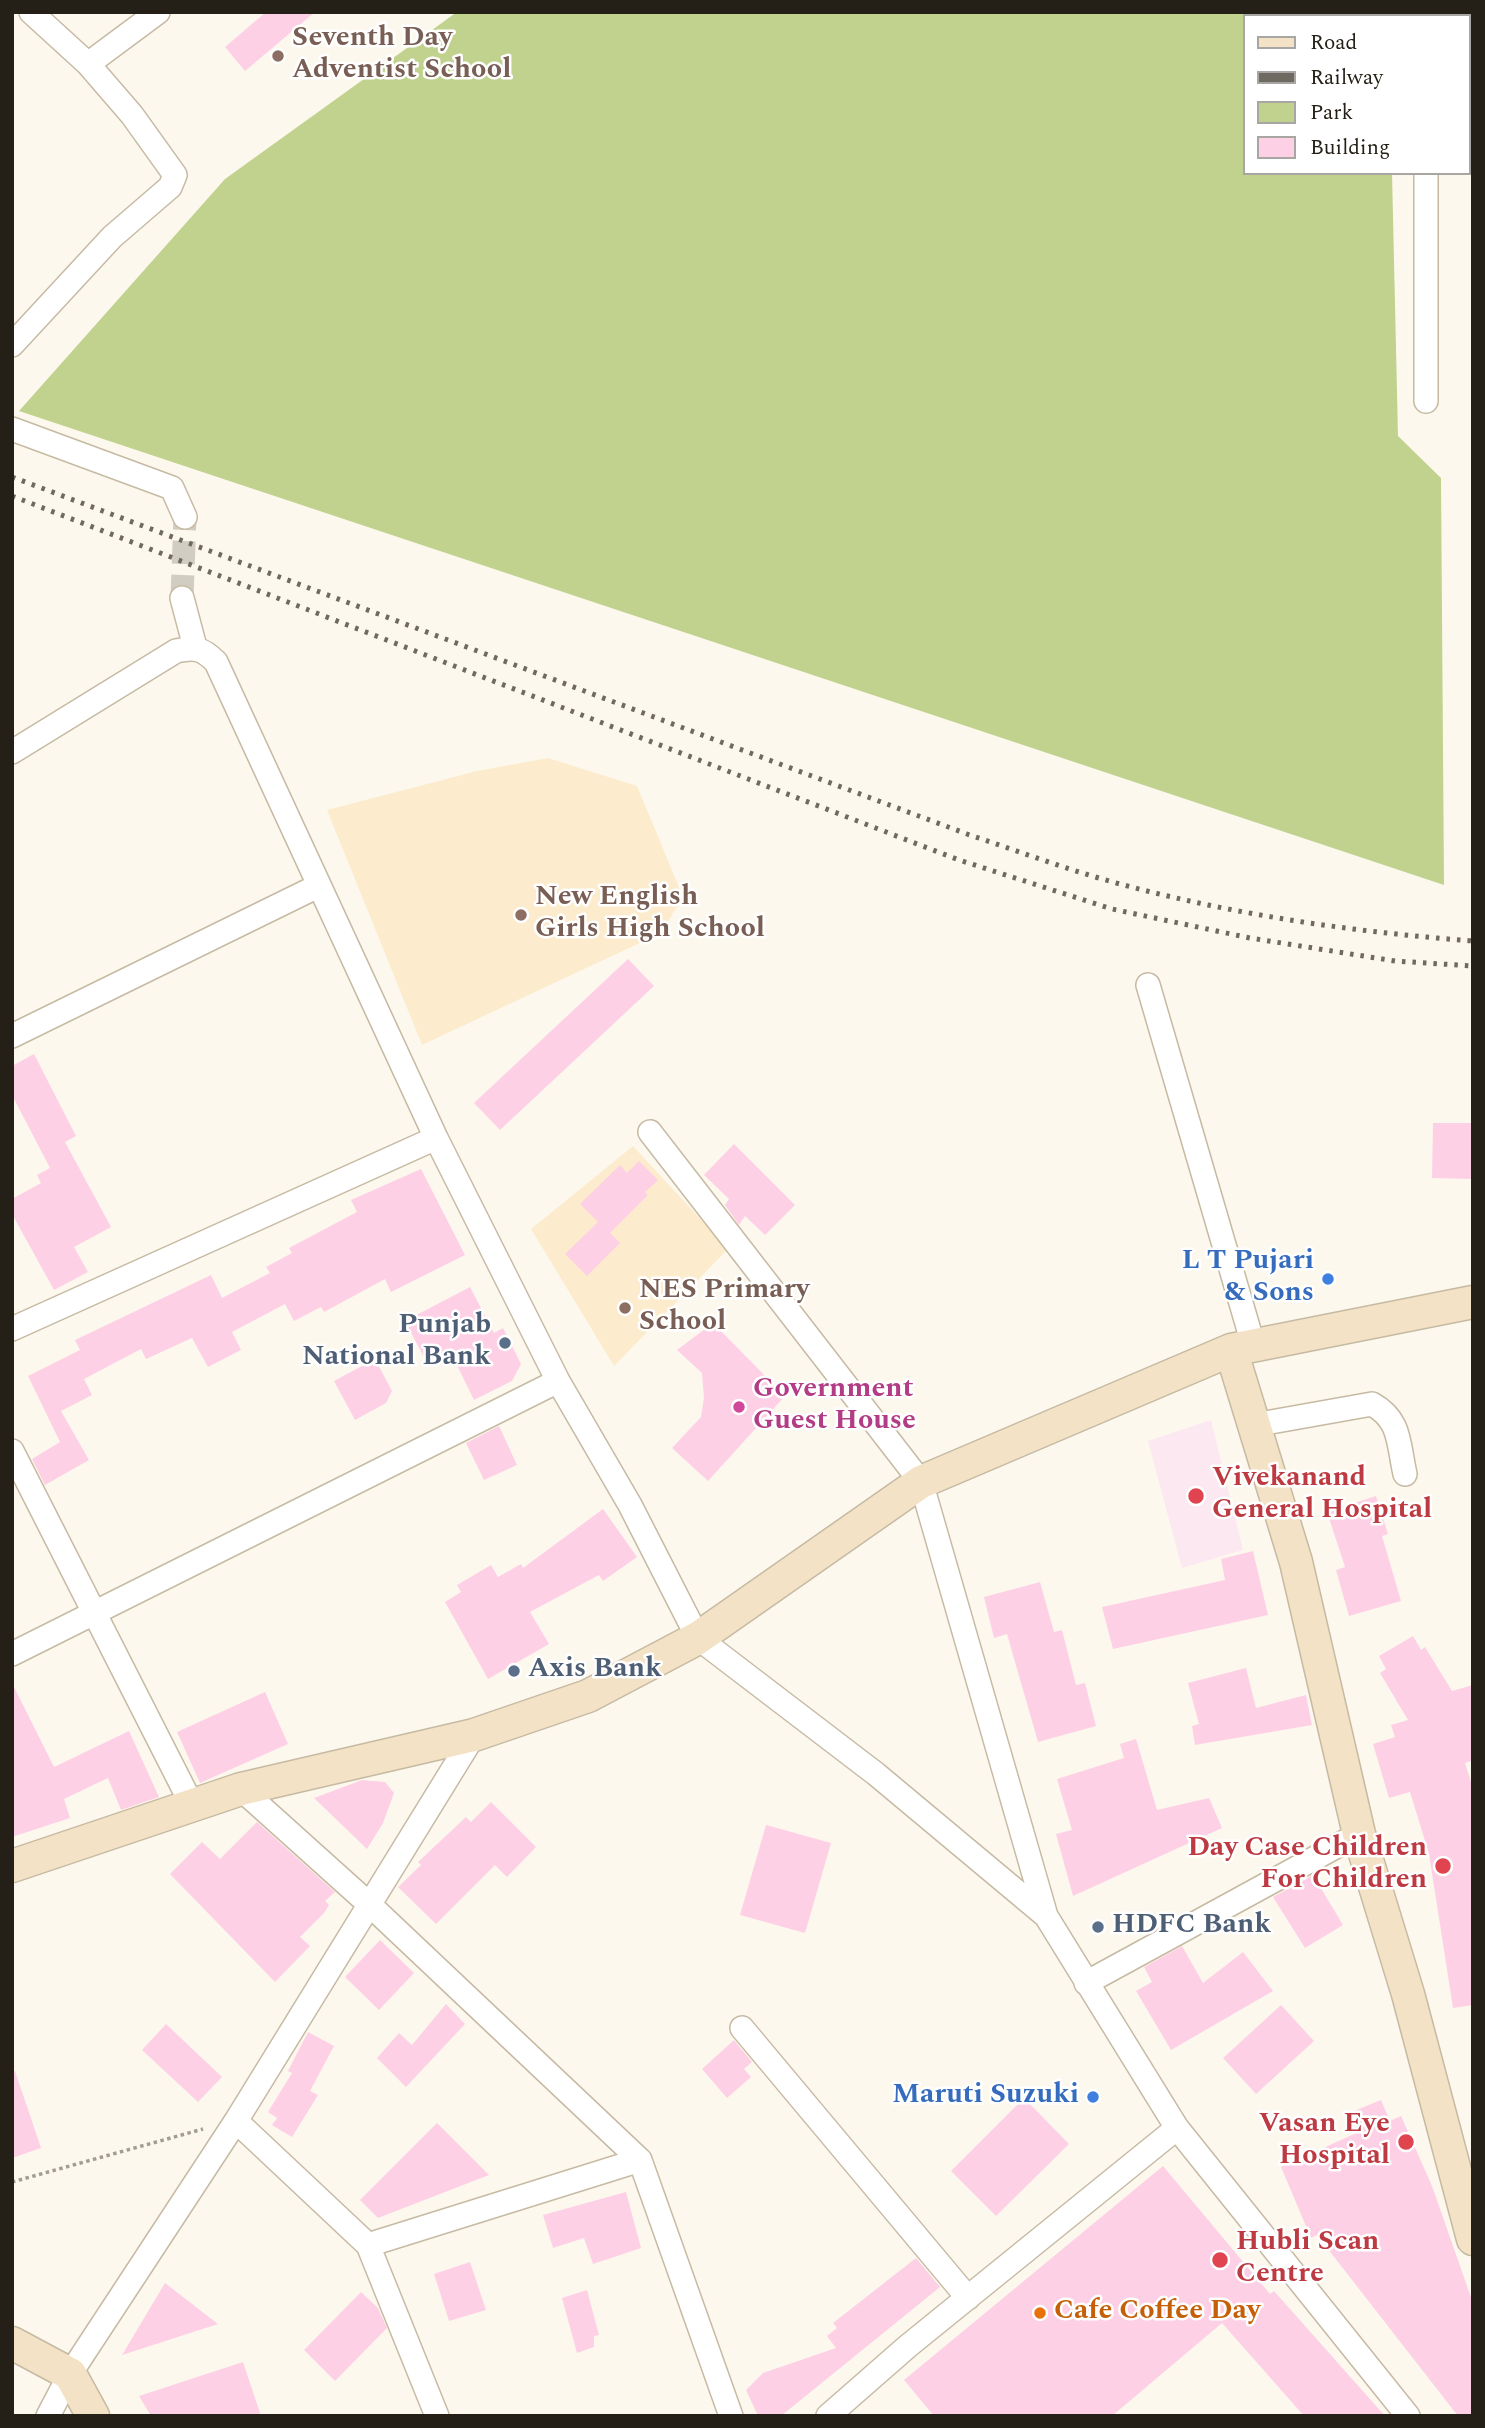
<!DOCTYPE html>
<html>
<head>
<meta charset="utf-8">
<style>
	body { margin:0 }
	#map { position:relative; width:1485px; height:2428px; overflow:hidden; background:#fdf8ee; font-family:Spectral,serif }
	canvas { display:block }
	.frame { position:absolute; inset:0; border:14px solid #252017; pointer-events:none }
	.legend { position:absolute; left:1243px; top:14px; width:228px; height:161px; box-sizing:border-box; background:#fff; border:2px solid #a8a6a2; margin:0; padding:9px 12px; list-style:none; font-size:21px; color:#252017 }
	.legend li { display:flex; align-items:center; gap:14px; height:35px }
	.legend b { width:35px; border:2px solid #a8a6a2 }
</style>
</head>
<body>
<div id="map">
<canvas width="1485" height="2428"></canvas>
<div class="frame"></div>
<ul class="legend">
<li><b style="height:9px;background:#f3e2c5"></b>Road</li>
<li><b style="height:9px;background:#6f6a61"></b>Railway</li>
<li><b style="height:19px;background:#c1d28e"></b>Park</li>
<li><b style="height:19px;background:#fed0e6"></b>Building</li>
</ul>
</div>
<script>
const context = document.querySelector('canvas').getContext('2d');
context.lineJoin = 'round';
function fillPath(path, color) { context.fillStyle = color; context.fill(path, 'evenodd'); }
function stroke(path, color, width, dash) { context.strokeStyle = color; context.lineWidth = width; context.lineCap = dash ? 'butt' : 'round'; context.setLineDash(dash || []); context.stroke(path); }
function drawText(font, color, halo, rows, align = 'center') {
  context.font = font + ' Spectral,serif'; context.lineWidth = 5; context.setLineDash([]); context.textBaseline = 'middle'; context.strokeStyle = halo; context.fillStyle = color; for (const [text, x, y, turn = 0] of rows) {
    context.save(); context.translate(x, y); context.rotate((+turn || 0) * Math.PI / 180); context.textAlign = isNaN(turn) ? turn : align; if (halo) context.strokeText(text, 0, 0); context.fillText(text, 0, 0); context.restore();
  }
}
fillPath(new Path2D(`
	M548 758 637 786 683 897 661 933 422 1045 327 810 477 771Z
	M633 1146 728 1249 614 1366 531 1229Z`), '#fceccd');
fillPath(new Path2D(`
	M1211 1420 1243 1550 1182 1568 1148 1441Z`), '#fce8f1');
fillPath(new Path2D(`
	M457 12H1388V16H1245V173H1392L1398 436 1441 478 1444 885 19 411 225 179Z`), '#c1d28e');
fillPath(new Path2D(`
	M266 12H315L245 71 225 47Z
	M628 959 654 986 500 1130 474 1103Z
	M34 1054 76 1136 65 1142 111 1227 74 1247 88 1272 54 1290 12 1214V1199L41 1183 37 1175 50 1168 12 1095V1066Z
	M1433 1123H1473V1179L1432 1178Z
	M734 1144 795 1205 765 1235 745 1216 739 1225 725 1205 729 1199 704 1175Z
	M639 1161 658 1180 645 1192 648 1195 610 1233 620 1243 587 1276 565 1254 598 1222 580 1204 620 1165 627 1173Z
	M421 1169 465 1255 391 1292 385 1279 324 1312 321 1307 294 1321 285 1304 232 1332 241 1350 208 1367 192 1338 146 1359 141 1349 84 1379 92 1395 61 1411 89 1460 45 1485 32 1459 60 1442 28 1376 80 1350 75 1340 211 1275 222 1298 270 1273 266 1267 292 1253 289 1248 357 1212 351 1200Z
	M470 1287 494 1333 503 1328 521 1364 512 1381 474 1400 449 1349 426 1361 405 1321Z
	M713 1323 785 1396 708 1481 672 1448 701 1417 704 1398 702 1373 677 1350Z
	M375 1359 392 1391 386 1403 355 1420 334 1381Z
	M499 1426 517 1465 484 1480 466 1443Z
	M1376 1496 1388 1534 1382 1536 1401 1601 1349 1616 1336 1570 1345 1567 1327 1512Z
	M603 1509 637 1557 603 1581 599 1575 530 1612 549 1644 488 1679 445 1602 461 1592 457 1585 491 1565 498 1577 521 1564 523 1568Z
	M1253 1551 1268 1615 1113 1649 1102 1607 1225 1580 1221 1559Z
	M1040 1582 1054 1632 1062 1630 1076 1685 1085 1683 1096 1726 1038 1742 1007 1634 994 1638 984 1597Z
	M1413 1636 1421 1650 1425 1647 1452 1691 1473 1685V1760L1465 1763 1473 1788V2005L1453 2008 1429 1854 1410 1792 1389 1798 1373 1744 1395 1737 1391 1725 1408 1720 1380 1673 1386 1669 1379 1656Z
	M1246 1668 1256 1708 1306 1695 1312 1725 1195 1745 1192 1726 1199 1724 1188 1683Z
	M12 1683 54 1767 129 1731 159 1797 121 1810 108 1778 64 1799 70 1818 12 1837Z
	M265 1692 288 1744 200 1783 177 1732Z
	M1136 1739 1157 1810 1209 1798 1222 1828 1073 1896 1056 1834 1072 1830 1057 1779 1124 1758 1120 1744Z
	M362 1780 385 1782 394 1793 383 1823 367 1849 314 1798Z
	M491 1802 536 1847 507 1877 495 1865 436 1924 398 1887 421 1865 418 1862 466 1817 471 1822Z
	M257 1822 335 1892 325 1901 329 1905 324 1913 300 1937 310 1946 275 1982 170 1874 202 1842 220 1859Z
	M766 1825 831 1843 805 1933 740 1915Z
	M1313 1875 1343 1925 1305 1948 1273 1897Z
	M380 1940 414 1973 379 2010 345 1977Z
	M1182 1946 1203 1983 1243 1952 1273 1991 1171 2050 1136 1991 1152 1982 1144 1967Z
	M446 2004 465 2024 406 2087 377 2058 399 2033 412 2045Z
	M1281 2005 1314 2041 1256 2094 1223 2058Z
	M166 2024 222 2077 198 2102 142 2050Z
	M308 2032 334 2046 310 2091 318 2095 292 2137 272 2125 277 2118 268 2112 292 2073 288 2071Z
	M734 2040 752 2062 744 2069 751 2077 727 2098 702 2069Z
	M15 2071 41 2148 12 2158V2072Z
	M1024 2098 1069 2144 996 2216 951 2171Z
	M1381 2100 1390 2121 1401 2116 1432 2186 1473 2303V2416H1458L1317 2235 1311 2238 1281 2167 1363 2130 1354 2111Z
	M437 2123 489 2175 378 2218 360 2200Z
	M1163 2166 1270 2294 1274 2291 1385 2416H1304L1222 2323 1112 2416H934L904 2380Z
	M626 2192 641 2248 593 2264 584 2238 553 2248 543 2215Z
	M916 2258 940 2287 781 2416H758L746 2390 763 2373 836 2348 827 2336 837 2328 833 2323Z
	M470 2262 486 2310 449 2321 434 2274Z
	M165 2283 218 2324 122 2355Z
	M587 2290 599 2335 594 2336V2347L577 2353 562 2298Z
	M361 2292 378 2308 387 2328 335 2381 304 2350Z
	M243 2362 261 2416H151L139 2396Z`), '#fed0e6');
stroke(new Path2D(`
	M182 598 185 517`), '#d2cdc3', 23, [23, 11]);
const street = new Path2D(`
	M31 12 88 64 158 12
	M1426 16V12
	M12 345 112 237 170 187 175 175 132 115 88 64
	M1426 401V173
	M12 429 172 488 185 517
	M182 598 195 647
	M12 752 176 651C195 647 202 648 216 662L436 1138
	M1148 985 1253 1344
	M12 1036 318 886
	M650 1132 921 1482 1046 1916 1177 2128 1408 2416
	M12 1329 436 1138 558 1381 630 1505 698 1638 876 1774 1046 1916
	M1254 1425 1372 1404C1401 1420 1398 1443 1405 1474
	M12 1451 193 1807
	M12 1654 558 1381
	M241 1789 370 1905 640 2160 731 2416
	M1086 1983 1359 1834
	M742 2028 968 2298
	M236 2121 368 2245 437 2416
	M368 2245 640 2160
	M48 2416 70 2374 236 2121 474 1735
	M828 2416 908 2346 1177 2128`);
const secondary = new Path2D(`
	M1231 1350 1296 1562 1359 1834 1408 1994 1473 2239
	M12 1866 241 1789 474 1735 588 1696 698 1638 921 1482 1231 1350 1473 1302
	M12 2343 70 2374 93 2416`);
stroke(street, '#c6baa3', 26);
stroke(secondary, '#c6baa3', 35);
stroke(new Path2D(`
	M12 2182 203 2129`), '#a29d94', 3.5, [3.5, 3.5]);
stroke(street, '#fff', 23);
stroke(secondary, '#f3e2c5', 32);
stroke(new Path2D(`
	M12 477 967 834C1018 851 1068 870 1120 884 1235 915 1354 932 1473 941
	M12 496 959 860 1112 909 1250 938 1395 961 1473 966`), '#6f6a61', 5, [3.5, 7]);
for (const [x, y, r, color] of [
	[278,56,7,"#8d6e63"],
	[521,915,7,"#8d6e63"],
	[1328,1279,7,"#3f7fe0"],
	[625,1308,7,"#8d6e63"],
	[505,1343,7,"#5c6f8a"],
	[739,1407,7,"#d1479c"],
	[1196,1496,9,"#e0444e"],
	[514,1671,7,"#5c6f8a"],
	[1443,1866,9,"#e0444e"],
	[1098,1927,7,"#5c6f8a"],
	[1093,2097,7,"#3f7fe0"],
	[1406,2142,9,"#e0444e"],
	[1220,2260,9,"#e0444e"],
	[1040,2313,7,"#e8710a"]
]) { const dot = new Path2D(); dot.arc(x, y, r, 0, 2 * Math.PI); context.fillStyle = color; context.fill(dot); stroke(dot, '#fff', 2.5); }
drawText('bold 28px', '#785e54', '#fff', [
	["Seventh Day",292,40],
	["Adventist School",292,72],
	["New English",535,899],
	["Girls High School",535,931],
	["NES Primary",639,1292],
	["School",639,1324]
], 'left');
drawText('bold 28px', '#366cbe', '#fff', [
	["L T Pujari",1314,1263],
	["& Sons",1314,1295],
	["Maruti Suzuki",1079,2097]
], 'right');
drawText('bold 28px', '#4e5e75', '#fff', [
	["Punjab",491,1327,"right"],
	["National Bank",491,1359,"right"],
	["Axis Bank",528,1671],
	["HDFC Bank",1112,1927]
], 'left');
drawText('bold 28px', '#b23c85', '#fff', [
	["Government",753,1391],
	["Guest House",753,1423]
], 'left');
drawText('bold 28px', '#be3a42', '#fff', [
	["Vivekanand",1212,1480],
	["General Hospital",1212,1512],
	["Day Case Children",1427,1850,"right"],
	["For Children",1427,1882,"right"],
	["Vasan Eye",1390,2126,"right"],
	["Hospital",1390,2158,"right"],
	["Hubli Scan",1236,2244],
	["Centre",1236,2276]
], 'left');
drawText('bold 28px', '#c56008', '#fff', [
	["Cafe Coffee Day",1054,2313]
], 'left');
</script>
</body>
</html>
